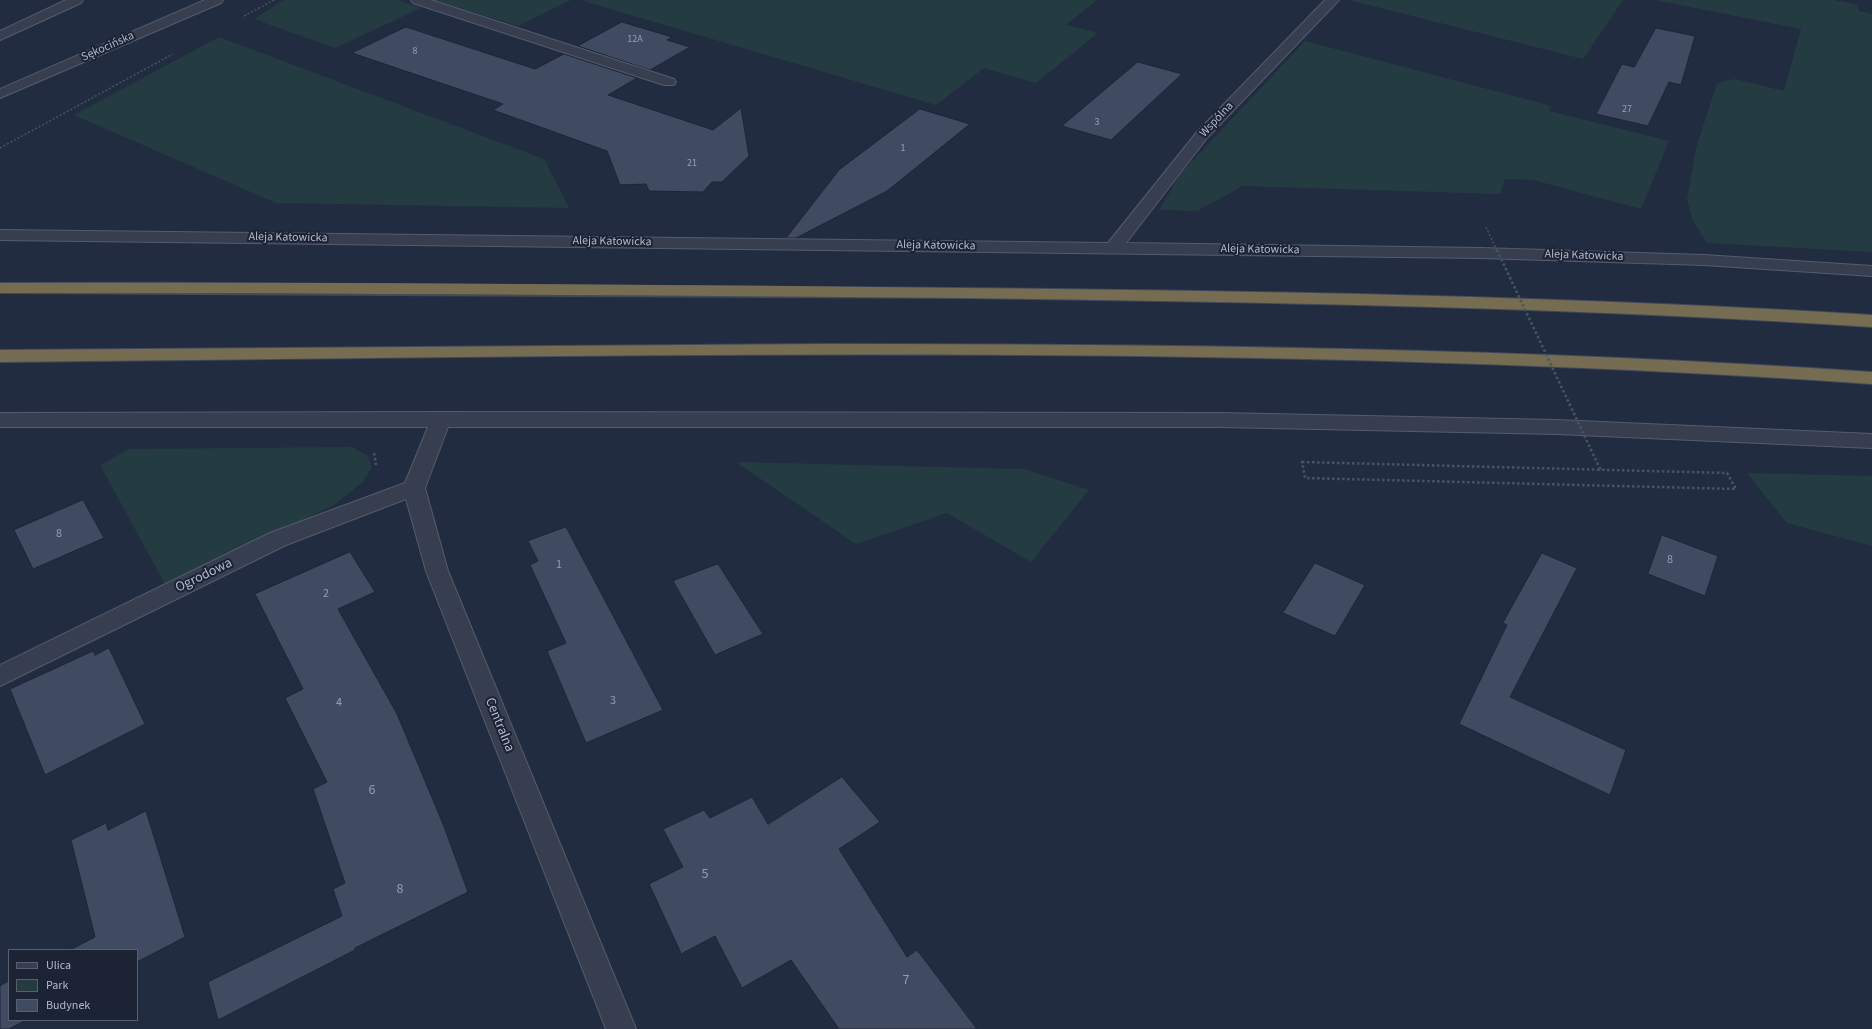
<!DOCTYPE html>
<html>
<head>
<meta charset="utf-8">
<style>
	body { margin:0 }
	#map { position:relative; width:1872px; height:1029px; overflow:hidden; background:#222c40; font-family:"Source Sans 3",sans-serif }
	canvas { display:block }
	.legend { position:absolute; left:8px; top:949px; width:130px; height:72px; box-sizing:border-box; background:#1b2335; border:1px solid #575f71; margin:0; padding:5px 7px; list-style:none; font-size:12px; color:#b2b9cb }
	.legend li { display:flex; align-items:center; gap:8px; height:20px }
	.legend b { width:20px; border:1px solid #575f71 }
</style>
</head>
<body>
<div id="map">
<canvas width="1872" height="1029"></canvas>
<ul class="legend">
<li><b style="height:5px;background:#363e50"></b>Ulica</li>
<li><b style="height:11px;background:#243b41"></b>Park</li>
<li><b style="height:11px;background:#404b62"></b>Budynek</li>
</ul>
</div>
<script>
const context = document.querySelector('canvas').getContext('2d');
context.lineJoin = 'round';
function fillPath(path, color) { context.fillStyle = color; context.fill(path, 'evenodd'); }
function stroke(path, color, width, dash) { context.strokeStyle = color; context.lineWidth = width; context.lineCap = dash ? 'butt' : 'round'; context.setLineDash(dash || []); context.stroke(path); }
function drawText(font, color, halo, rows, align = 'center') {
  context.font = font + ' "Source Sans 3",sans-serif'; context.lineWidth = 4; context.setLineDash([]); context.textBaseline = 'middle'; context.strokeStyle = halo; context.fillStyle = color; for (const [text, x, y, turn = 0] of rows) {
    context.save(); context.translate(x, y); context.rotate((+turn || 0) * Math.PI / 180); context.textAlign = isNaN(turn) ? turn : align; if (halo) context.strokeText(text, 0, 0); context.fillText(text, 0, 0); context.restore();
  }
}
fillPath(new Path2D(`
	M284 0H397L421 8 335 48 254 19Z
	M435 0H571L518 26Z
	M580 0H1097L1066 25 1098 33 1036 83 984 68 936 105Z
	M1349 0H1623L1583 59Z
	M1655 0H1834L1856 4 1859 11 1872 14V252L1707 243 1693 221 1687 199 1696 148 1717 83 1735 79 1784 91 1801 29Z
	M219 37 544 159 569 208 276 203 74 115Z
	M1305 41 1552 106 1549 111 1669 141 1641 209 1533 180 1505 179 1500 194 1243 186 1197 211 1159 210 1181 173Z
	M353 447 368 456 372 467 363 482 334 505 166 586 100 465 129 449Z
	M736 462 1024 469 1089 490 1031 562 947 513 856 544Z
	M1747 473 1872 476V546L1787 523Z`), '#243b41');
const building = new Path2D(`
	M622 22 672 37 667 40 690 47 650 70 578 46Z
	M406 27 535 69 564 54 637 78 608 95 713 130 741 108 749 156 722 182H712L703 192 649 191 646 184 620 185 607 151 493 110 503 104 352 53Z
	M1656 28 1695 36 1681 85 1669 82 1648 126 1596 114 1622 64 1634 67Z
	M1138 62 1182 74 1111 140 1062 126Z
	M920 109 970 124 887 191 796 238H786L839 170Z
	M83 500 104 538 33 569 14 530Z
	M566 527 663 710 586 743 547 651 566 643 530 565 538 561 528 541Z
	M1662 535 1718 556 1705 596 1648 574Z
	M350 552 375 592 338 609 397 714 443 824 468 892 355 948V950L218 1020 208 982 342 916 333 889 345 883 313 789 327 782 285 698 303 689 255 594Z
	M1542 553 1577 568 1510 697 1626 750 1610 795 1459 724 1507 625 1503 623Z
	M1315 563 1365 585 1335 636 1283 613Z
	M718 564 763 634 715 655 673 581Z
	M109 648 145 724 45 775 10 689 93 651 95 655Z
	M842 777 880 822 839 849 907 957 917 950 977 1029H839L791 960 742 988 715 936 681 954 680 951 649 884 683 867 663 829 704 810 710 818 752 797 768 824Z
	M146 811 185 937 137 962V950H70L95 937 71 840 106 823 108 830Z
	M9 981V1020H26L9 1029H0V986Z`);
fillPath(building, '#404b62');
stroke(building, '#1d2537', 1);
const minor = new Path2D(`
	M66 0H83L81 3 0 40V31Z
	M205 0H223L221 3 0 98V89Z
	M411 0H431L674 79 676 82 674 85H664L413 3Z
	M1325 0H1339L1207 138 1126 243 1481 248 1704 255 1872 266V276L1704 265 1481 258 0 240V230L1108 243 1197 132Z
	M441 412 1221 413 1557 420 1872 434V448L1557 434 1221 427H448L425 488 448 571 636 1029H606L426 571 406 499 286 545 0 686V665L270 533 405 483 428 427H0V413Z`);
const highway = new Path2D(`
	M0 283C320 282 640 284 960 288 1264 291 1568 296 1872 315V327C1568 307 1264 302 960 298 640 295 320 293 0 293Z
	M824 344C1173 344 1523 348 1872 372V384C1249 341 624 356 0 362V350Z`);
stroke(minor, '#545c6e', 2);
stroke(highway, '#41495b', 2);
stroke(new Path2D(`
	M244 16 274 0
	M0 148 173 54`), '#42585e', 1.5, [2, 2]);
stroke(new Path2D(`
	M374 453 376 465
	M1302 462 1727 473 1736 489 1305 478Z`), '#42585e', 2.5, [2.5, 2.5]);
fillPath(minor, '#363e50');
fillPath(highway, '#766c52');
stroke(new Path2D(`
	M1486 227 1497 251`), '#42585e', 1.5, [2, 2]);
stroke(new Path2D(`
	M1497 250 1601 471`), '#42585e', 2.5, [2.5, 2.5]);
drawText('10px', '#969eb1', null, [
	["12A",635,40],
	["8",415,52],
	["27",1627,110],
	["3",1097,123],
	["1",903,149],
	["21",692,164]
]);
drawText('12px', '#b2b9cb', '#1b2335', [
	["Sękocińska",108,47,-24],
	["Wspólna",1217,120,-47],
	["Aleja Katowicka",288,238,1],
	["Aleja Katowicka",612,242,1],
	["Aleja Katowicka",936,246,1],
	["Aleja Katowicka",1260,250,1],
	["Aleja Katowicka",1584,256,2]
]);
drawText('12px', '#969eb1', null, [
	["8",59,534],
	["8",1670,560],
	["1",559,565],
	["2",326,594],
	["3",613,701],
	["4",339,703]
]);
drawText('14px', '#b2b9cb', '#1b2335', [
	["Ogrodowa",204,576,-26],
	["Centralna",499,725,68]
]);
drawText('14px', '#969eb1', null, [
	["6",372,791],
	["5",705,875],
	["8",400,890],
	["7",906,981]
]);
</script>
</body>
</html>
